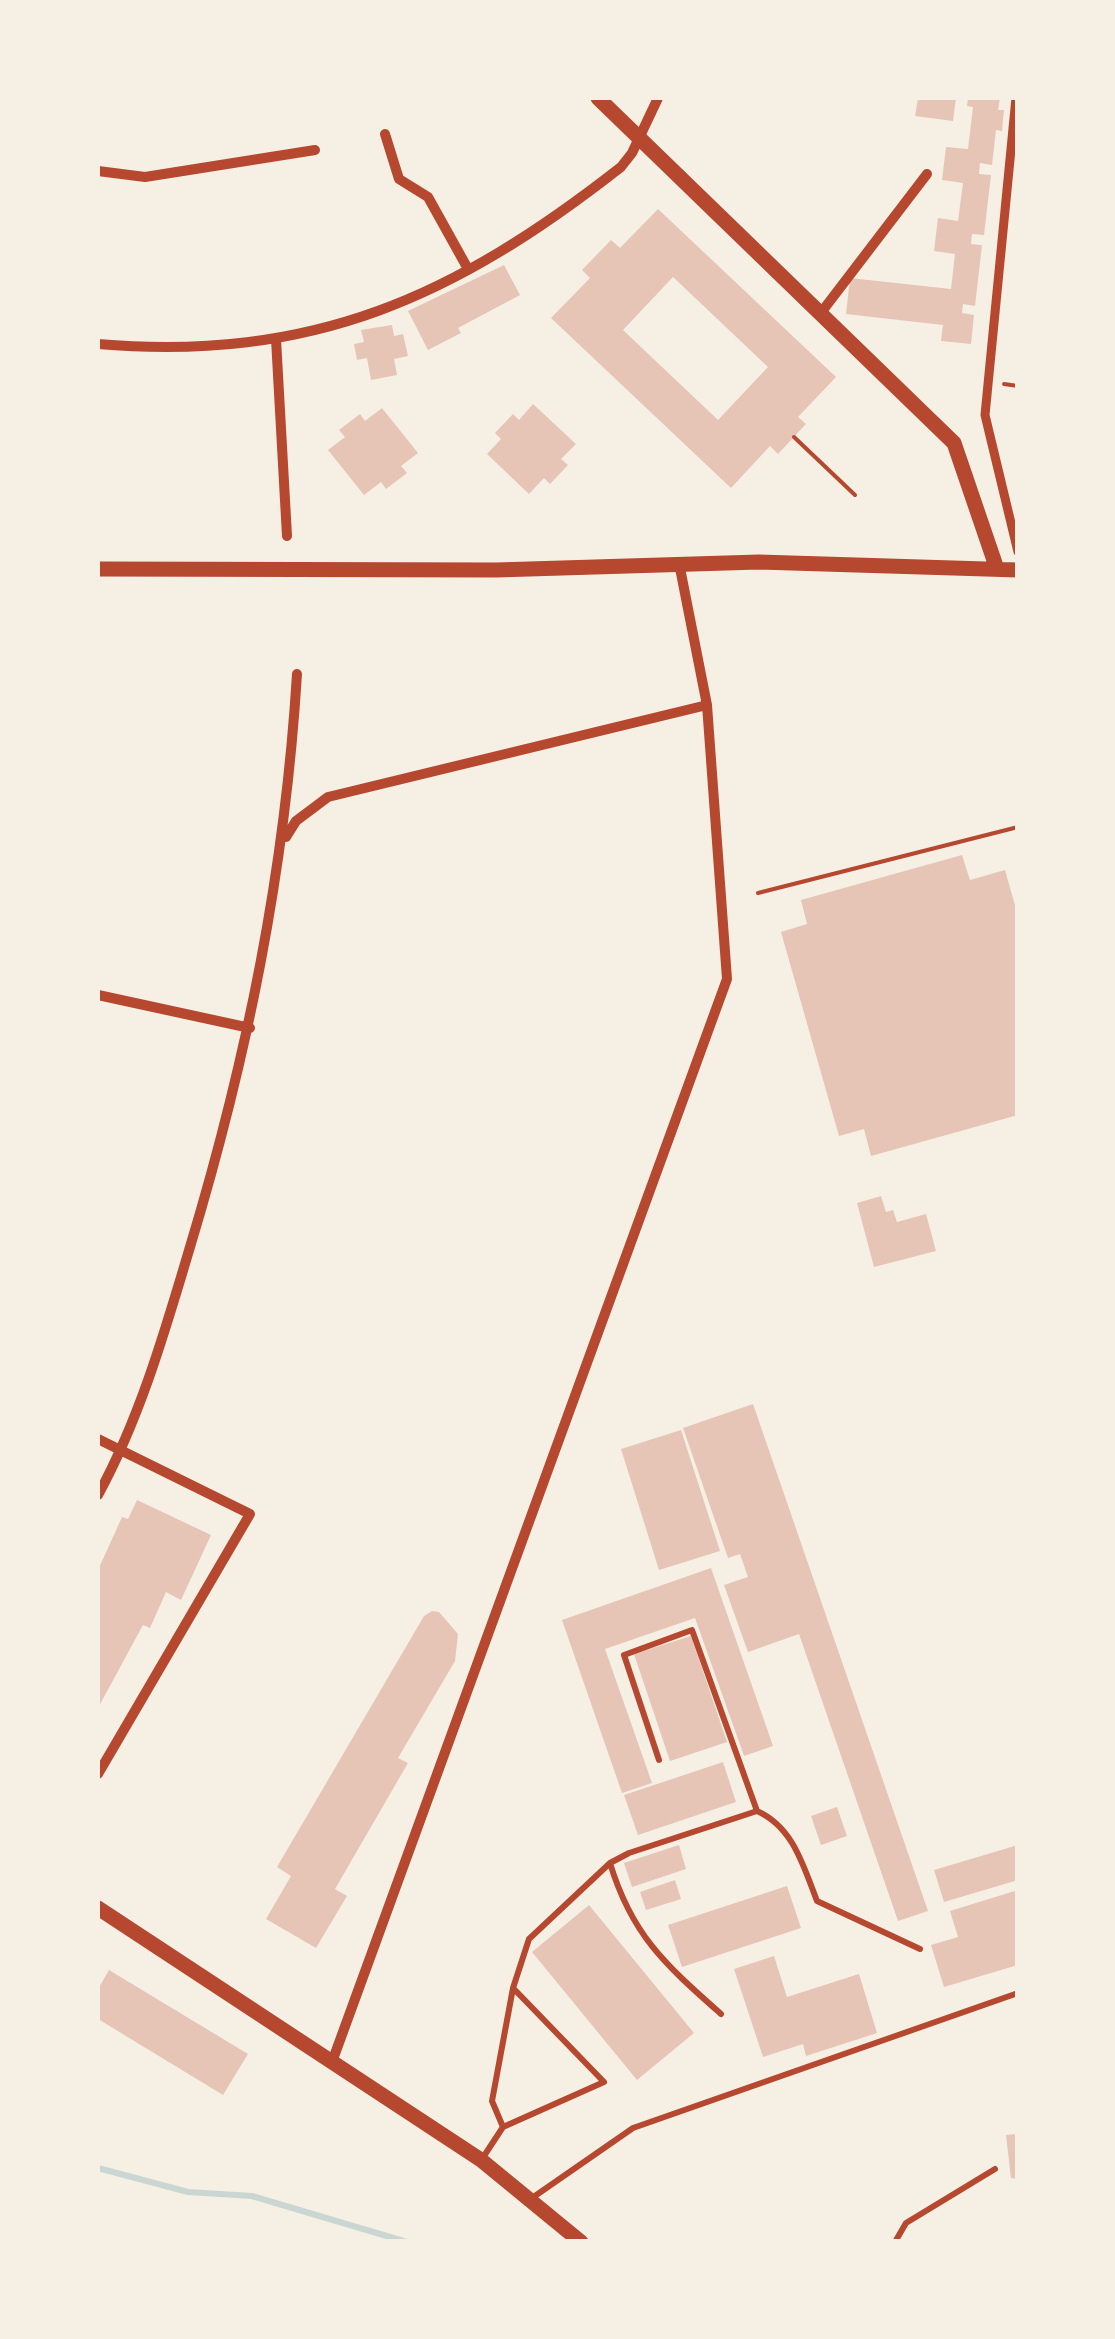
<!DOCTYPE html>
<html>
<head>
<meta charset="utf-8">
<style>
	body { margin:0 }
	#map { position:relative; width:1115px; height:2339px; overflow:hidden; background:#f6efe4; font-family:Lato,sans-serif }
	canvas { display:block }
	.frame { position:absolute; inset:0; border:100px solid #f6efe4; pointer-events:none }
</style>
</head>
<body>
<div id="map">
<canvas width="1115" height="2339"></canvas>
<div class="frame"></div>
</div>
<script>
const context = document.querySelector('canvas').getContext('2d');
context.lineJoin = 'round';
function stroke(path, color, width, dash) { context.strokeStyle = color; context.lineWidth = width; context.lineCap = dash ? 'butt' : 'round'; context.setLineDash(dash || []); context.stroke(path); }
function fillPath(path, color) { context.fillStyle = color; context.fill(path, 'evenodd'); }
stroke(new Path2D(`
	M98 2168 188 2192 252 2196 407 2242`), '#c9d6d2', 6);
fillPath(new Path2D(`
	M918 98H956L953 121 915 116Z
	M968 98H1000L998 110H1004L1002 131 996 130 992 165 980 163 979 174 991 175 984 235 972 234 971 244 982 245 975 306 963 304 962 313 974 315 971 344 941 341 943 325 846 314 850 278 951 289 955 254 934 251 938 218 958 221 963 183 942 180 946 147 968 149 973 107 967 106Z
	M658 209 836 377 798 417 806 424 778 454 770 446 731 488 551 318 590 278 582 270 611 240 620 248ZM673 277 768 367 718 420 623 330Z
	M504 265 520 295 458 328 461 333 428 350 408 311Z
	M392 325 394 336 403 334 408 356 394 359 397 375 371 380 367 358 357 360 354 344 364 342 361 330Z
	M533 404 576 444 561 459 568 465 550 484 544 478 529 494 487 454 501 439 495 433 513 414 519 420Z
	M382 408 418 453 401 466 407 473 386 489 381 482 364 495 328 450 345 437 339 430 360 414 365 421Z
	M962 855 970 880 1005 870 1018 916V1115L871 1156 864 1129 839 1136 781 932 807 924 801 900Z
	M881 1196 886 1212 893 1210 897 1222 926 1214 936 1251 874 1267 857 1203Z
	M753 1404 928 1911 898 1921 799 1634 748 1652 724 1585 748 1577 740 1554 728 1558 683 1428Z
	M681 1430 720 1551 659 1570 621 1449Z
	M137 1500 211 1535 181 1600 166 1592 150 1628 143 1625 98 1708V1570L122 1517 128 1519Z
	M711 1568 773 1746 744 1756 695 1618 605 1649 652 1783 622 1793 562 1620Z
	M432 1611 439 1612 458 1634 455 1661 398 1758 408 1763 335 1889 347 1896 316 1948 266 1919 291 1876 277 1867 424 1616Z
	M691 1636 727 1742 670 1761 634 1654Z
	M723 1762 736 1802 638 1835 624 1795Z
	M837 1807 847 1836 821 1845 811 1816Z
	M679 1845 686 1869 632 1887 624 1863Z
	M1018 1845V1880L944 1902 934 1870Z
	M675 1880 681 1899 646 1910 640 1892Z
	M787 1886 801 1928 682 1967 668 1925Z
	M1018 1890V1965L944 1987 931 1945 958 1937 950 1911Z
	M589 1905 694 2033 637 2080 532 1952Z
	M774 1956 787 1997 859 1974 877 2033 806 2056 803 2044 763 2057 734 1969Z
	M109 1970 248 2054 223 2095 98 2019V1989Z
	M1018 2134V2179L1011 2178 1006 2135Z`), '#e6c5b7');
stroke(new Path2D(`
	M1004 384 1018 386
	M794 437 855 495
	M758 893 1018 827`), '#b5482f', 4);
stroke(new Path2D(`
	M659 1760 624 1655 692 1630 757 1811
	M610 1863C632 1936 666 1965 721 2014
	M503 2127 492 2101 513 1988 529 1939 610 1863 629 1853 757 1811C793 1827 803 1865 817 1901L920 1949
	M482 2159 503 2127 604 2082 514 1989
	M532 2198 633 2128 1018 1993
	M895 2242 906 2223 995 2169`), '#b5482f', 6);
stroke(new Path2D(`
	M1016 98 985 415 1018 552`), '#b5482f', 9);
stroke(new Path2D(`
	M385 134 399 179 428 197 468 269
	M98 171 145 177 315 150
	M820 314 927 174
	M276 339 287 536
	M98 344C313 362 455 297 621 167L632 153 658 98
	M286 837 296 821 328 797 707 705
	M98 995 250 1028
	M98 1439 250 1514 98 1774
	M98 1495C140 1418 165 1331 190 1247 247 1058 285 871 297 674
	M332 2062 727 979 707 705 679 563`), '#b5482f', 10);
stroke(new Path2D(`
	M598 98 954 443 997 569
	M98 569 496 570 759 562 1018 570
	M98 1908 481 2160 581 2242`), '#b5482f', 15);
</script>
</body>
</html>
